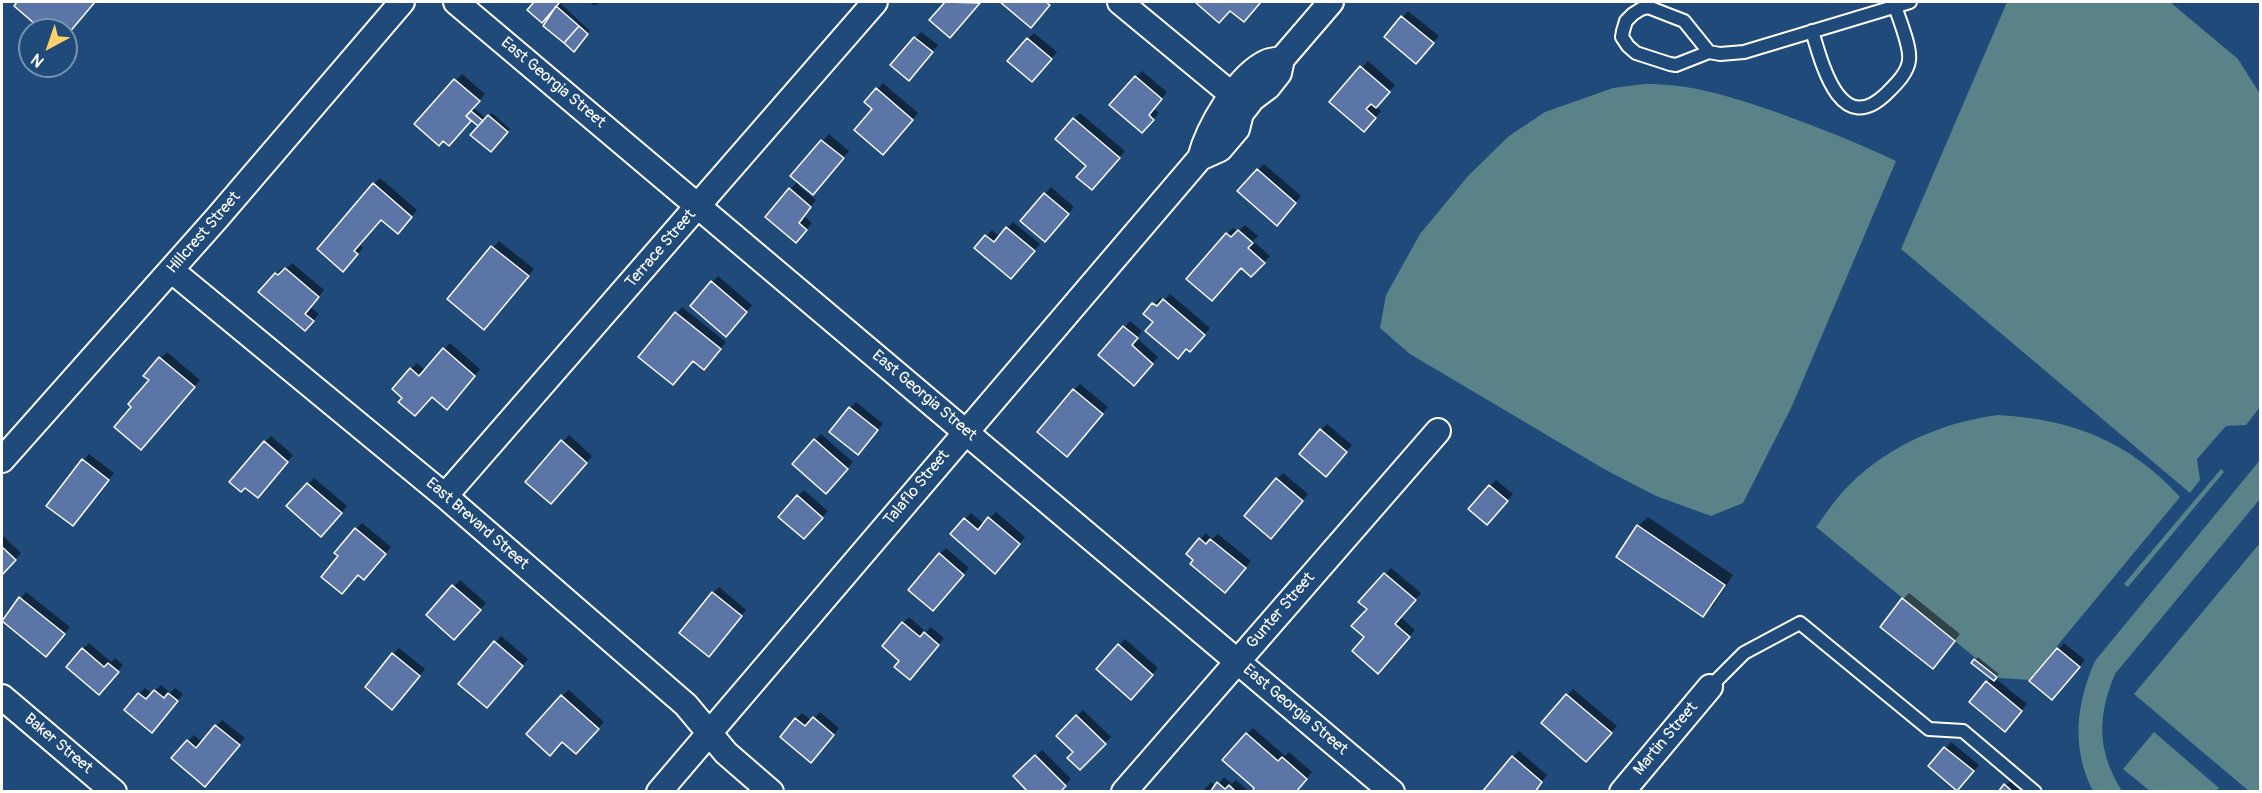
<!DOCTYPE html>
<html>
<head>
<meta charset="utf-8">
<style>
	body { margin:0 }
	#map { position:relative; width:2262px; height:793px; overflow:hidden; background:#1f4a7a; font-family:Pangolin,sans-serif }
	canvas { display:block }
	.frame { position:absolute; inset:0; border:3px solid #fff; pointer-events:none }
	.north { position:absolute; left:18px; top:18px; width:60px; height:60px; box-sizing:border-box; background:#1f4a7a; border:2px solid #7992af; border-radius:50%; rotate:220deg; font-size:16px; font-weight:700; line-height:24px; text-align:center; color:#fff }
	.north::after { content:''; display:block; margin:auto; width:21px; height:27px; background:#ffd166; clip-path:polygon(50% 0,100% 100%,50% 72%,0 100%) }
</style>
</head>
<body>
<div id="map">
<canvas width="2262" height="793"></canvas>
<div class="frame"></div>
<div class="north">N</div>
</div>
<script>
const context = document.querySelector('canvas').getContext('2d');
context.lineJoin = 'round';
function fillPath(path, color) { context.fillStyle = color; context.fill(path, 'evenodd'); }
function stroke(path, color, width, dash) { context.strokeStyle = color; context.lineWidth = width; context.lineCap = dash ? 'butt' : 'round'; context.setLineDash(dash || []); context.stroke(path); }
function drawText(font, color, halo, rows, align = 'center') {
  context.font = font + ' Pangolin,sans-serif'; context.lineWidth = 4.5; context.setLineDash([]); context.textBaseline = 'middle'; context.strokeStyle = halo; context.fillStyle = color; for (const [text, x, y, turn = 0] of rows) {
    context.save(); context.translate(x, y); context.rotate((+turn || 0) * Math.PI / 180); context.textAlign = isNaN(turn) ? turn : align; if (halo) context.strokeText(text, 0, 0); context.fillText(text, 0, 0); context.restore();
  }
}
fillPath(new Path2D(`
	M2007 2H2170L2238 59 2260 94V407L2246 425 2226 426 2197 459 2200 480 2190 493 1901 249Z
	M1645 84C1688 84 1718 93 1758 106 1806 122 1851 140 1896 161L1792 406 1743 503 1711 516 1656 496 1604 469 1410 354 1380 328 1386 295 1420 234 1468 176 1509 136 1545 112 1613 88Z
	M1998 415C2072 419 2129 441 2180 497L2029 680 2000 678 1816 527C1827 512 1837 497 1850 484 1890 445 1943 422 1998 415Z
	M2260 460V499L2115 674C2097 717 2097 751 2122 791H2093C2071 748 2076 704 2095 661Z
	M2221 469 2224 472 2128 587 2124 584Z
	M2260 543V791L2250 792 2134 694Z
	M2154 732 2219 788 2216 791H2150L2123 769Z`), '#598289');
fillPath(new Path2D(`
	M19 2H94L68 32 51 18 16 6Z
	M536 2H559L590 31 574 50 545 25 557 7 529 10Z
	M589 2H600L595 6Z
	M947 2H980L956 30 931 20Z
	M1002 2H1052L1030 26Z
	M1199 2H1261L1250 14 1198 3Z
	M1408 11 1439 36 1422 56 1386 37Z
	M921 32 938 45 915 73 892 65Z
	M1034 33 1057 52 1038 74 1028 39Z
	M1368 61 1395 85 1376 106 1381 111 1370 124 1331 102Z
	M1142 71 1167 92 1154 109 1159 113 1148 125 1136 77Z
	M462 74 485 94 473 107 486 119 492 113 510 129 491 150 480 126 472 119 455 138 416 124Z
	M883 83 918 113 889 147 874 109 877 90Z
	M1080 113 1125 151 1098 182 1088 166 1074 119Z
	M829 134 849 151 819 187 800 183 798 185 816 200 804 216 812 223 802 235 790 189 799 181 793 176Z
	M1264 164 1301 196 1283 218 1258 170Z
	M380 178 417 210 404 226 382 218 359 244 363 248 349 264 374 184Z
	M1051 187 1074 207 1051 234 1022 221Z
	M1013 222 1040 244 1017 271 976 248 992 230 1000 237Z
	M1245 225 1258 236 1253 241 1270 256 1257 269 1227 234 1233 228 1238 232Z
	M499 241 534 269 490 322 450 299Z
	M292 263 324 290 310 307 319 314 311 323 276 274 282 268 285 270Z
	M718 276 752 305 732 329 692 306Z
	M1170 294 1210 328 1196 344 1186 347 1145 314 1160 298 1164 301Z
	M682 307 726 342 710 362 640 356Z
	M1130 321 1142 331 1137 338 1158 357 1140 378 1100 355Z
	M450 343 480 369 453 402 432 395 411 369 417 363 426 371Z
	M167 352 200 380 147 442 133 407 151 380 145 375Z
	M1080 384 1108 407 1073 449 1074 390Z
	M856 402 883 424 864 447 850 408Z
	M1327 424 1352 445 1332 469 1321 430Z
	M821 434 853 462 832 486 815 440Z
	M569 435 592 456 557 496 527 481Z
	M271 436 293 455 264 490 246 486 265 442Z
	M89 454 114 473 79 518 48 505Z
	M1283 473 1308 494 1277 531V479Z
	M314 478 347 506 327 529 308 484Z
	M1496 480 1513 494 1493 517 1490 486Z
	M804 490 828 511 810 531 798 496Z
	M996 512 1025 537 1001 566 965 519 971 513 984 524Z
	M1648 517 1733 575 1713 606 1703 615 1618 557 1638 526Z
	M362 523 391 547 370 572 340 556 356 529Z
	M1206 533 1212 539 1218 534 1251 561 1231 585 1200 539Z
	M2 535 21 553 2 574Z
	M946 548 969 568 939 603 940 554Z
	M1391 568 1421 593 1400 617 1415 630 1383 666 1366 637 1369 609 1361 602Z
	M460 580 486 603 460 632 428 615Z
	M719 587 746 610 714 649 713 593Z
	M26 592 70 627 46 655 3 620Z
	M1909 593 1960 634 1939 661 1903 599Z
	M909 617 926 632 931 627 944 638 916 672 901 661 903 623Z
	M501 636 528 659 493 700 460 684Z
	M1125 639 1158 668 1137 692 1119 645Z
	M89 643 111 662 115 658 123 665 105 687 83 649Z
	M2064 643 2085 660 2058 692 2031 681Z
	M399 648 425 669 398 701 393 654Z
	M1978 657 1999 674 1995 678 2027 704 2011 724 1987 682 1992 678 1973 662Z
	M161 685 170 693 175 688 183 694 158 725 139 694 145 688 152 694Z
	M1573 689 1617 726 1592 754 1543 723Z
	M569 690 604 722 582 746 562 696Z
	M1083 710 1111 737 1080 768 1075 752 1058 735Z
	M820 712 839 728 817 755 796 719 802 713 812 721Z
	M222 720 245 738 211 779 188 741 194 735 202 742Z
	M1253 728 1285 756 1289 752 1312 772 1295 792 1257 788 1247 734Z
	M1951 742 1979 765 1963 783 1930 766Z
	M1042 750 1071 779 1058 792 1015 776Z
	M1519 751 1547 775 1534 792 1513 757Z
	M2015 776 2033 792H2000Z
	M1224 777 1232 784 1236 780 1249 792H1202L1211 782 1216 787Z`), '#0007');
const building = new Path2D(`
	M17 2H95L68 34 66 30H63L51 20 42 30 14 6Z
	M534 2H560L542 23 527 10Z
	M945 2 980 3 950 38 929 20Z
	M1000 2H1046L1050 5 1031 28Z
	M1197 2H1261L1244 22 1230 11 1219 23 1196 3Z
	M556 6 579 26 564 43 543 26Z
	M1401 16 1434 43 1416 64 1384 37Z
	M579 26 588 34 574 52 564 43Z
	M914 37 933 52 909 81 890 65Z
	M1027 38 1052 59 1032 82 1007 61Z
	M1360 66 1390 92 1376 108 1371 104 1366 109 1376 118 1364 132 1329 102Z
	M1135 76 1162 99 1149 115 1154 120 1142 133 1109 105Z
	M454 79 480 101 466 116 471 121 449 146 443 141 439 146 414 124Z
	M876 88 913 120 883 155 854 130 872 109 864 102Z
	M471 111 483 121 478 126 466 116Z
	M488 115 508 132 491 152 470 135Z
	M1073 118 1120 158 1092 190 1076 177 1086 166 1055 139Z
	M821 140 844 158 813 195 790 176Z
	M1257 169 1296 203 1277 226 1237 191Z
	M373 183 412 217 398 234 381 220 354 251 358 254 343 272 317 249Z
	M789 188 811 207 799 223 807 230 796 243 765 217Z
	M1044 193 1069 214 1045 242 1020 221Z
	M1006 227 1035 251 1011 279 974 248 985 235 994 242Z
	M1238 230 1253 243 1248 248 1265 263 1251 277 1241 268 1212 301 1186 279 1226 233 1231 237Z
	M491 246 529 276 484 330 447 299Z
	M285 268 319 297 305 314 314 321 305 331 258 292 275 273 278 275Z
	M711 281 747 312 726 337 690 306Z
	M1163 299 1205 335 1190 352 1186 349 1178 359 1145 331 1153 322 1143 314 1152 303 1157 306Z
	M675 312 721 349 704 370 693 361 673 385 638 357Z
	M1123 326 1138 338 1132 345 1153 364 1134 386 1098 355Z
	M443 348 475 376 447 410 432 397 415 416 398 402 402 398 392 389 410 368 419 376Z
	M159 357 195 387 141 450 114 427 131 407 128 404 149 380 143 376Z
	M1073 389 1103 414 1067 457 1037 432Z
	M849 407 878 430 858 455 829 432Z
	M1320 429 1347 452 1326 477 1299 454Z
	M814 439 848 469 826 494 792 464Z
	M561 440 587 463 551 504 525 482Z
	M264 441 288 462 258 498 245 488 241 492 229 482Z
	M82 459 109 480 73 526 46 506Z
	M1276 478 1303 501 1271 539 1244 516Z
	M307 483 342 513 321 537 286 506Z
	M1489 485 1508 501 1487 525 1468 509Z
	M797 495 823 518 804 539 778 517Z
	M988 517 1020 544 995 574 950 534 964 518 978 530Z
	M1637 525 1725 585 1703 617 1616 557Z
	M355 528 386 554 364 580 358 575 342 594 321 577 338 556 334 553Z
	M1199 538 1206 544 1210 539 1246 568 1225 593 1190 564 1193 560 1186 554Z
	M2 547 16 560 2 575Z
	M939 553 964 575 933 611 908 590Z
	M1384 573 1416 600 1395 624 1410 637 1378 674 1352 651 1364 637 1351 626 1367 609 1358 602Z
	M452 585 481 610 454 640 426 615Z
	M712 592 742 616 709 657 679 633Z
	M19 597 65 634 46 657 2 621Z
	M1902 598 1955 641 1933 669 1880 627Z
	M902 622 920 637 924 632 939 645 910 680 894 667 899 661 882 646Z
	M494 641 523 666 487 708 458 684Z
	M1118 644 1153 675 1131 700 1096 669Z
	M82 648 104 667 108 663 119 672 99 695 66 667Z
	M2057 648 2080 667 2052 700 2029 681Z
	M392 653 420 676 392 710 365 687Z
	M1974 659 1997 677 1994 681 1971 663Z
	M1986 681 2022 711 2005 732 1969 702Z
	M154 690 164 698 168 693 178 701 152 733 124 710 138 693 146 699Z
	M1566 694 1612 733 1586 762 1541 723Z
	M561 695 599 729 576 754 562 742 550 756 526 734Z
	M1076 715 1106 744 1080 770 1067 758 1073 752 1056 736Z
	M813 717 834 735 811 763 780 737 795 718 805 726Z
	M215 725 240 745 205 787 171 758 187 740 196 748Z
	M1246 733 1278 761 1282 757 1307 779 1296 792H1252L1254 788 1222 760Z
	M1944 747 1974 771 1957 791 1928 766Z
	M1035 755 1066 786 1060 792H1028L1013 776Z
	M1512 756 1542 782 1535 792H1482Z
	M1217 782 1225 789 1229 785 1236 792H1210Z
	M2004 784 2013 792H1998Z`);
fillPath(building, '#5a75a6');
stroke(building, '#fff', 1.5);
const lane = new Path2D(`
	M1812 31C1822 64 1840 138 1886 94 1895 85 1908 73 1909 60 1911 47 1899 19 1895 6
	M1709 52 1684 21 1648 7 1641 9 1633 14 1626 21 1623 31 1622 37 1628 46 1636 53 1670 64 1676 65 1709 52 1720 54 1744 52 1910 2
	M1710 687 1744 653 1800 623 1929 729 1963 731 2035 792`);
const street = new Path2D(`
	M456 2 1392 792
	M1120 2 1242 103
	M1200 158 1220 149 1237 129 1241 113 1246 107 1252 99 1268 87 1279 73 1282 59 1331 2
	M171 270 445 496 686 705 726 753 771 792
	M2 460 217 218 402 2
	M445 496 875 2
	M2 697 114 792
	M659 792 1200 158C1208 128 1238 75 1267 62 1271 60 1277 60 1282 59
	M1124 792 1438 431
	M1622 792 1710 687`);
stroke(lane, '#fff', 16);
stroke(street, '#fff', 28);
stroke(lane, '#1f4a7a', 12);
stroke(street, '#1f4a7a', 24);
drawText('16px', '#fff', '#1f4a7a', [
	["East Georgia Street",553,83,40],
	["Hillcrest Street",204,233,-49],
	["Terrace Street",661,249,-49],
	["East Georgia Street",924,396,40],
	["Talaflo Street",917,488,-50],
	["East Brevard Street",477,524,41],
	["Gunter Street",1281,611,-49],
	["East Georgia Street",1295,710,40],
	["Martin Street",1666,739,-50],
	["Baker Street",58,744,40]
]);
</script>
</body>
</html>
